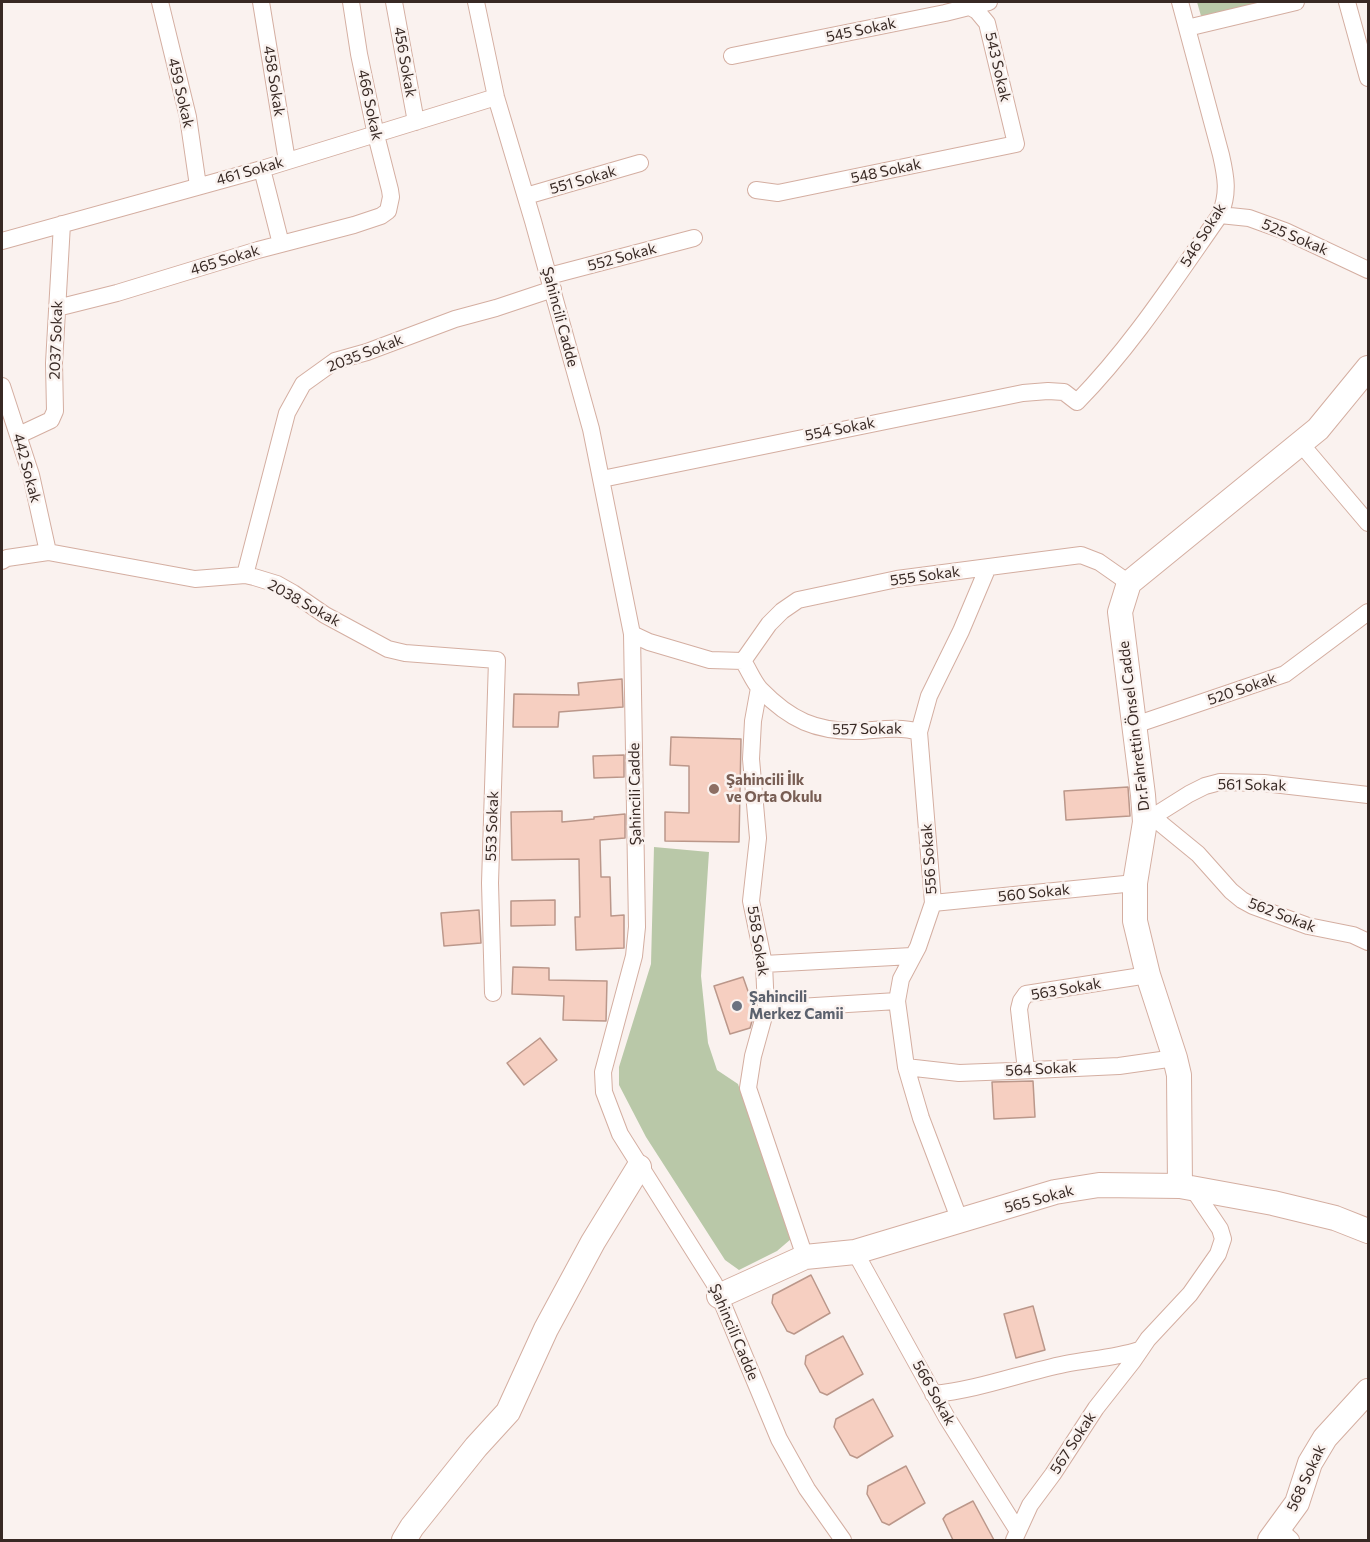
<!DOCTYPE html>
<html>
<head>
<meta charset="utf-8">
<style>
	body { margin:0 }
	#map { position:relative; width:1370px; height:1542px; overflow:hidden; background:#faf2ef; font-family:Commissioner,sans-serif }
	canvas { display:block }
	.frame { position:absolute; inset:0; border:3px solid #382924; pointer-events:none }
</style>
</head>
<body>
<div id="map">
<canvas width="1370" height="1542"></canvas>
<div class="frame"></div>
</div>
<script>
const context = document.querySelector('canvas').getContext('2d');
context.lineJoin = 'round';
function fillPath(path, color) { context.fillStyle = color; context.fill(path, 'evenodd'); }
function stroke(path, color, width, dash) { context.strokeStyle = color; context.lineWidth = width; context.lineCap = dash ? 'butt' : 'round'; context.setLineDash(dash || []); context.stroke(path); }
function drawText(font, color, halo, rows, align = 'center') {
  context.font = font + ' Commissioner,sans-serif'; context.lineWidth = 5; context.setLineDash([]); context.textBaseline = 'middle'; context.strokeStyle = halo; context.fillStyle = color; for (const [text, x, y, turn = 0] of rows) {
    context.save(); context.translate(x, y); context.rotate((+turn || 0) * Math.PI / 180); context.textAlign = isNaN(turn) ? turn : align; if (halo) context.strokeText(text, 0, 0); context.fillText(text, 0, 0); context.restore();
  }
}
fillPath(new Path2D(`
	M1197 2H1264L1201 16Z
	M654 847 709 852 701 976 708 1043 717 1070 738 1084 791 1239 777 1251 739 1270 725 1260 646 1137 619 1085V1067L651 964Z`), '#b9c8a8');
const building = new Path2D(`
	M622 679 623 707 559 712 558 727H513L514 694 579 695 578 683Z
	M671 737 741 739 739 842 665 841V812L689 813V766L670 765Z
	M624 755V777L594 778 593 756Z
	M1128 787 1130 816 1066 820 1064 791Z
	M562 811V822L594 819V817L625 814V838L600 840 601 877H610L611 916 624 915V948L576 950 575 917H580L579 859 512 860 511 812Z
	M555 900V925L511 926V901Z
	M479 910 481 943 444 946 441 913Z
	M513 967 549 968V980L607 981 606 1021 563 1020 564 996 512 994Z
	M743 977 755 1011 750 1028 730 1034 714 986Z
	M540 1038 557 1060 524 1085 507 1063Z
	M1033 1081 1035 1117 994 1119 992 1082Z
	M811 1275 830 1313 794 1334 787 1331 772 1303 773 1295Z
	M1033 1306 1045 1350 1016 1358 1004 1314Z
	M843 1336 863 1374 827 1395 820 1392 805 1364 806 1356Z
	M873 1399 893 1436 857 1458 850 1455 834 1427 836 1419Z
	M906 1466 925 1503 889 1525 882 1522 867 1494 868 1486Z
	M973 1501 994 1540H953L943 1519 946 1515Z`);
fillPath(building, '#f6cfc1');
stroke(building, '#bb978a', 1.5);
const street = new Path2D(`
	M160 2 188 117 198 186
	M261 2 287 161
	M394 2 416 122
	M476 2 496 97 533 221 591 429 632 634 637 927 634 956 603 1072 604 1092 620 1134 714 1283 779 1439 807 1489 843 1540
	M1347 2 1368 78
	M1187 28 1296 2
	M732 56 945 13 989 2
	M262 169 281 244
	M756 190 778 193 1016 144 987 23 977 11 961 2
	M526 196 640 163
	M1220 215 1249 218 1285 231 1368 270
	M2 241 262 169 496 97
	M549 276 694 238
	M57 308 117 293 258 250 354 225 381 216 388 211 391 197 390 190 376 135 359 54 351 2
	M2 386 31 475 48 552
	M19 435 51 420 55 411 54 363 62 224
	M1301 444 1368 523
	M602 479 1023 393 1048 391 1064 392 1077 402C1132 346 1175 279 1220 215 1229 193 1226 177 1221 155L1180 2
	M2 561 7 558 48 552 195 579 245 575 254 577 277 584 293 593 325 615 388 649 405 653 497 660 490 883 493 993
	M245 575 287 413 303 384 335 361 367 352 455 319 496 308 553 289
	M632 634 649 642 710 660 743 661C749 670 753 681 760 689 790 720 816 732 859 731 879 730 899 726 919 732
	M743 661 769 624 782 611 798 600 897 579 1081 555 1099 562 1129 583
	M759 688 753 721 751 759 758 838 751 901 764 964 766 1009 753 1056 748 1088 805 1257
	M1135 725 1285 674 1368 612
	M1154 818 1198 854 1231 891 1242 900 1253 906 1308 926 1353 935 1368 942
	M1146 821 1189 794 1205 786 1220 782 1264 783 1368 795
	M933 903 1135 883
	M764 964 912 956
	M766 1009 897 1001
	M906 1067 959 1073 1012 1071 1119 1066 1175 1058
	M1026 1070 1019 1009 1021 1001 1026 994 1148 975
	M960 1221 921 1118 906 1067 897 1001 901 979 918 947 933 903 919 732 929 696 961 631 988 567
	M855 1252 947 1418 1018 1531
	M933 1394C978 1390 1021 1373 1065 1364 1090 1359 1115 1358 1139 1350
	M1279 1529 1291 1540
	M1014 1540 1030 1505 1053 1474 1096 1408 1133 1361 1148 1339 1190 1294 1218 1254 1223 1239 1220 1229 1193 1189`);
const secondary = new Path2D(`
	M1180 1186 1179 1075 1175 1058 1148 975 1135 921V883L1145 822 1143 795 1120 612 1129 583 1318 429 1368 368
	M719 1296 805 1257 855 1252 1055 1192 1099 1185 1180 1186 1273 1203 1335 1218 1368 1231
	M404 1540 412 1527 476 1447 508 1412 546 1329 593 1242 639 1167
	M1270 1540 1297 1503 1310 1463 1325 1438 1368 1391`);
stroke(street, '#d4aea1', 18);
stroke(secondary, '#d4aea1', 26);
stroke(street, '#fff', 16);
stroke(secondary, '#fff', 24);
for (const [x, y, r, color] of [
	[714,789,6,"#8d6e63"],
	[737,1006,6,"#6b7280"]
]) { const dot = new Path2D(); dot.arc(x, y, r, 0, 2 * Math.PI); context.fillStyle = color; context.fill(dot); stroke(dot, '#faf2ef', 2); }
drawText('15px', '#382924', '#faf2ef', [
	["545 Sokak",861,30,-12],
	["456 Sokak",405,62,80],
	["543 Sokak",998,67,77],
	["458 Sokak",274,81,81],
	["459 Sokak",181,93,77],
	["466 Sokak",370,105,78],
	["461 Sokak",250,171,-16],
	["548 Sokak",886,171,-12],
	["551 Sokak",583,180,-16],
	["546 Sokak",1203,235,-58],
	["525 Sokak",1295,237,23],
	["552 Sokak",622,257,-15],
	["465 Sokak",225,260,-17],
	["Şahincili Cadde",560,317,75],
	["2037 Sokak",56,340,-88],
	["2035 Sokak",365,353,-21],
	["554 Sokak",840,429,-11],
	["442 Sokak",27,468,75],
	["555 Sokak",925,576,-8],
	["2038 Sokak",304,603,29],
	["520 Sokak",1242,689,-19],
	["Dr.Fahrettin Önsel Cadde",1134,726,-97],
	["557 Sokak",867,729,-1],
	["561 Sokak",1252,785,1],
	["Şahincili Cadde",635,794,-91],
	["553 Sokak",492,826,-88],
	["556 Sokak",929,859,-94],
	["560 Sokak",1034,893,-6],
	["562 Sokak",1282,915,21],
	["558 Sokak",758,941,81],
	["563 Sokak",1066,989,-10],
	["564 Sokak",1041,1069,-3],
	["565 Sokak",1039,1199,-15],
	["Şahincili Cadde",734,1332,67],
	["566 Sokak",934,1393,61],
	["567 Sokak",1073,1443,-57],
	["568 Sokak",1306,1478,-65]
]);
drawText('bold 15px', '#785e54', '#faf2ef', [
	["Şahincili İlk",726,780],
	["ve Orta Okulu",726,797]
], 'left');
drawText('bold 15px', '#5b616d', '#faf2ef', [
	["Şahincili",749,997],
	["Merkez Camii",749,1014]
], 'left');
</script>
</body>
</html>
